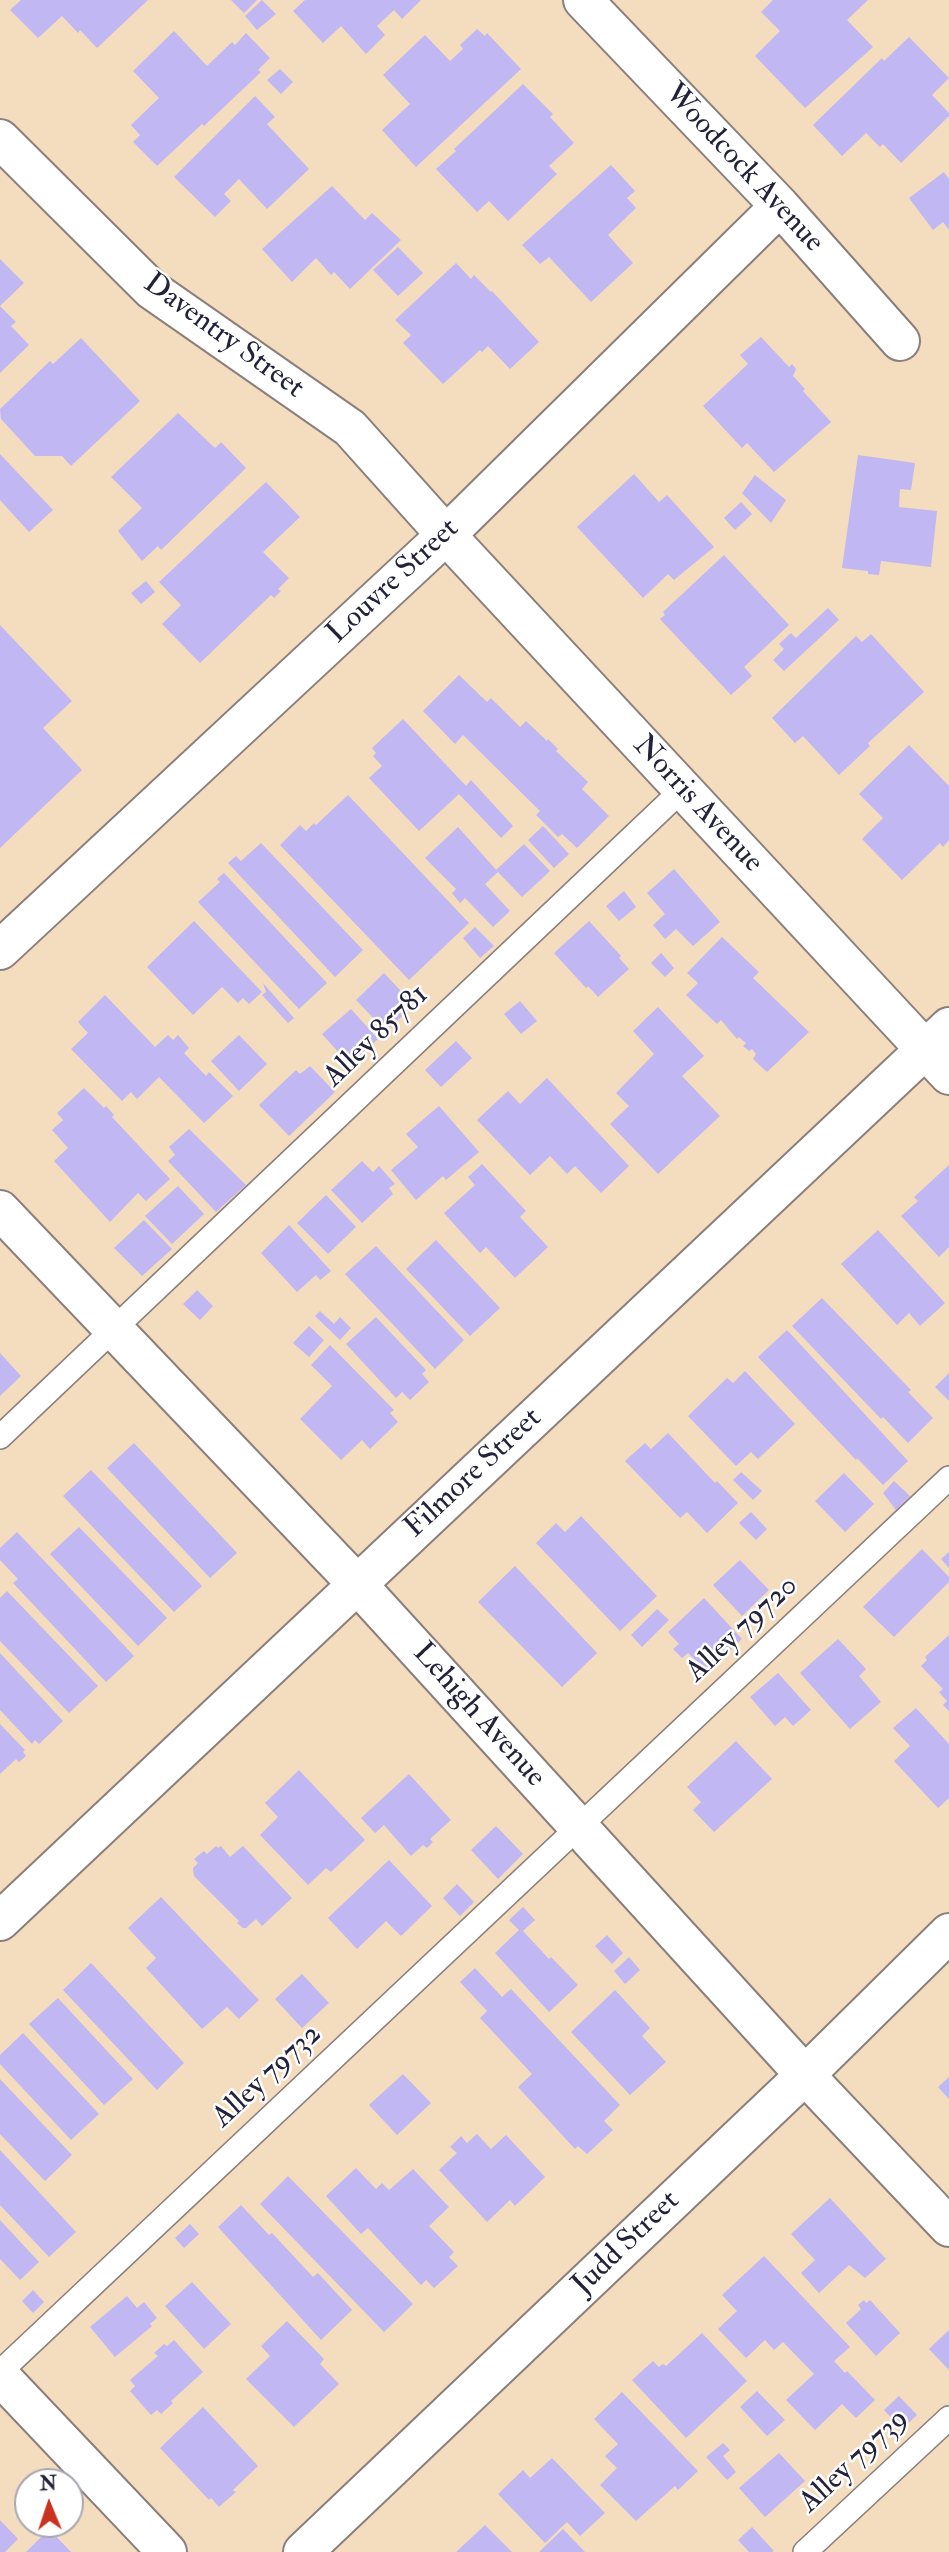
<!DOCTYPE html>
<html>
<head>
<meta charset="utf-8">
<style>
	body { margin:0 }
	#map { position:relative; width:949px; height:2552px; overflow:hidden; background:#f4dcbe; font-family:"IM FELL Double Pica",serif }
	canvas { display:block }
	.north { position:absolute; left:14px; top:2468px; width:70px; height:70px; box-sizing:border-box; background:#fff; border:2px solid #a7a7b1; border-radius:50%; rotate:358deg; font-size:19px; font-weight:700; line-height:28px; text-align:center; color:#22223b }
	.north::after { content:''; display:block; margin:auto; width:24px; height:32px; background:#c8321e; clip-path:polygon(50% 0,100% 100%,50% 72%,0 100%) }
</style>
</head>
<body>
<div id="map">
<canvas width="949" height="2552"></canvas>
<div class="north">N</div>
</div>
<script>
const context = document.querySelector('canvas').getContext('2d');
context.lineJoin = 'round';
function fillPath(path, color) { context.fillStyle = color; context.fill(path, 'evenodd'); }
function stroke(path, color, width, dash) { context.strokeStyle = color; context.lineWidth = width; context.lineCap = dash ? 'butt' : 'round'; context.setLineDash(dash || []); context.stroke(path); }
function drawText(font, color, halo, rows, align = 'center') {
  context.font = font + ' "IM FELL Double Pica",serif'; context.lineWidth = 5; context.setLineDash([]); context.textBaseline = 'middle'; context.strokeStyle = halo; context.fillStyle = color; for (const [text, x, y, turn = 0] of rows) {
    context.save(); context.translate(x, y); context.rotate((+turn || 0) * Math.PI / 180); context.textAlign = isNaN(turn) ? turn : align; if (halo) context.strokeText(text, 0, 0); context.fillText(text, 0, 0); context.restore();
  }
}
fillPath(new Path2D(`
	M21 0H148L97 48 80 30 78 33 62 16 38 38 10 10Z
	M231 0H257L244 13Z
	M262 0 276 14 257 30 245 16Z
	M305 0H421L402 19 394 10 377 26 385 35 366 54 341 26 323 43 293 11Z
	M773 0H868L847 20 873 47 805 108 755 56 780 31 761 12Z
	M477 29 485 36 487 33 521 69 416 167 382 130 410 104 383 75 425 35 450 61 463 49 460 45Z
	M174 31 207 66 232 42 235 45 246 33 270 58 258 70 261 72 204 126 202 124 157 166 133 142 140 135 131 125 159 98 133 71Z
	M909 37 949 78 932 95 949 113V116L901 163 883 144 880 147 866 133 842 156 813 125 882 58 884 61Z
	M280 69 293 82 281 94 267 80Z
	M523 84 553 114 550 117 574 143 549 166 557 174 508 221 489 201 477 212 436 169 456 151 454 149Z
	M255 96 275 117 267 124 309 169 267 209 239 179 224 194 231 201 215 217 174 177Z
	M611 165 635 191 627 198 636 208 608 235 633 263 591 302 549 257 540 264 522 245Z
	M944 172 949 179V230L943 222 933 230 909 198Z
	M332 186 365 220 372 213 401 240 350 289 334 272 331 275 316 258 292 282 262 249Z
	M398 247 423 273 398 296 373 270Z
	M0 259 24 283 0 306 16 322 11 326 29 345 0 373Z
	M456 263 471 279 474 275 491 292 492 291 539 342 510 369 488 346 482 352 480 350 443 384 403 343 411 335 395 320Z
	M761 337 789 367 792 364 796 369 793 376 805 389 803 391 831 422 774 472 747 443 742 448 703 406 748 364 740 355Z
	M81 338 140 401 71 466 62 456H35L1 419 0 409 50 361 53 364Z
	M178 413 215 448 221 442 246 468 161 550 158 546 142 561 118 531 142 508 111 477Z
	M0 454 53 510 29 532 0 500Z
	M858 455 915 463 911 490 900 489 899 507 937 511 931 567 881 561 879 575 868 574V571L842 568Z
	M634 474 659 502 667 495 714 547 674 580 668 574 643 598 577 527Z
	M755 475 786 500 771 523 742 493Z
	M266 482 300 517 263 552 289 578 278 589 281 591 274 598 271 595 200 663 162 624 181 605 159 582Z
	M741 502 752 514 735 530 724 518Z
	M724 555 789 625 744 667 752 676 731 695 660 619 665 615 663 612Z
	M146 581 155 592 141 604 131 593Z
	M828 608 839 620 784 671 773 660 784 649 779 644 791 633 796 638Z
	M0 625 72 701 43 728 82 770 0 848Z
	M871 634 924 692 868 743 870 746 839 775 803 736 795 743 772 718 856 636 862 642Z
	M459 675 487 702 491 698 520 727 526 721 547 741 548 739 558 749 556 751 588 782 582 789 609 816 577 848 562 834 558 837 536 815 540 811 463 735 455 744 423 711Z
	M403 719 466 786 471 780 513 826 501 838 459 794 419 831 369 778 382 766 373 756 376 753 372 748Z
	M909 745 949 786V840L943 847 940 843 902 880 862 839 883 818 859 794Z
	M348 795 469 923 409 980 280 845 300 825 306 831 314 823 316 825Z
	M543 826 569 854 554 868 528 840Z
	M458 827 498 872 485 884 510 911 493 927 465 898 460 903 452 893 456 889 425 858Z
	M261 843 363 950 335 977 228 863 236 856 241 861Z
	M524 844 550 871 522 897 496 870Z
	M674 869 720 922 693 946 676 929 665 939 653 925 665 914 647 893Z
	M224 873 327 983 299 1009 198 902 220 882 217 879Z
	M624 891 636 907 619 921 606 906Z
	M194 921 262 992 249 1004 243 998 238 1003 222 987 193 1015 147 967Z
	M589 921 621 956 619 958 629 969 598 997 588 986 586 988 554 953Z
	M475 927 494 946 480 958 463 938Z
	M722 937 759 972 753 978 809 1032 767 1072 753 1059 756 1054 752 1049 749 1051 743 1046 746 1043 739 1037 737 1039 721 1020 717 1024 686 995 698 983 687 973Z
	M661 953 674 968 665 977 651 963Z
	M384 973 414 1005 386 1031 356 1000Z
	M263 983 294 1018 288 1023 262 995 266 992Z
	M105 995 155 1047 168 1035 173 1040 178 1035 189 1048 184 1053 206 1076 209 1072 233 1096 204 1123 159 1077 137 1099 131 1092 122 1101 71 1049 88 1033 78 1022Z
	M520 1001 537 1021 521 1034 504 1014Z
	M658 1007 704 1056 682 1076 720 1116 658 1174 610 1124 629 1106 616 1093 654 1054 633 1031Z
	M351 1009 378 1039 350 1065 322 1034Z
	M239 1035 267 1064 239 1091 211 1061Z
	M456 1041 472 1058 441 1087 425 1070Z
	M310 1066 335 1092 289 1136 259 1105 296 1070 300 1074Z
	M547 1078 629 1166 601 1193 575 1166 567 1174 550 1156 530 1175 477 1120 508 1091 520 1104Z
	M84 1088 104 1108 106 1106 114 1115 112 1117 170 1179 146 1201 138 1193 110 1222 54 1161 68 1148 52 1130 63 1120 57 1113Z
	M439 1106 479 1152 446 1180 443 1176 416 1200 391 1170 418 1147 406 1134Z
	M189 1129 246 1185 216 1212 168 1161 175 1155 169 1147Z
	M362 1161 373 1172 379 1166 395 1184 389 1188 393 1194 362 1223 331 1190Z
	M482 1164 526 1211 520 1217 548 1247 515 1278 486 1247 480 1253 444 1213 475 1185 468 1177Z
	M949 1165V1247L939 1257 901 1216 918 1201 914 1197Z
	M178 1186 204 1214 172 1244 145 1216Z
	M326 1195 356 1227 328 1254 297 1223Z
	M144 1220 172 1249 142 1276 114 1248Z
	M289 1225 331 1271 320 1280 316 1275 297 1292 261 1253Z
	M878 1230 945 1303 920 1326 909 1313 897 1325 841 1264Z
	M436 1240 500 1308 470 1336 406 1269Z
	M376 1246 464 1340 435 1369 345 1274Z
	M197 1290 213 1306 200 1320 183 1304Z
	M822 1298 911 1390 908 1392 933 1418 908 1443 883 1417 881 1419 792 1326Z
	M320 1311 334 1324 340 1317 351 1328 340 1340 315 1316Z
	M376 1317 426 1370 422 1374 429 1382 410 1400 402 1392 396 1398 346 1344Z
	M309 1326 324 1340 309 1357 293 1343Z
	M787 1330 908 1461 883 1485 857 1458 856 1460 758 1357Z
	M330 1345 394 1410 390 1413 398 1422 370 1449 362 1440 341 1460 300 1419 332 1386 311 1365Z
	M0 1353 21 1376 0 1396Z
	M745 1371 795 1424 758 1459 751 1452 736 1466 688 1416 727 1378 733 1383Z
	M949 1373V1401L935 1387Z
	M668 1433 715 1483 717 1481 738 1503 707 1533 687 1512 680 1518 625 1461 645 1443 651 1449Z
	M134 1443 237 1553 210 1578 107 1468Z
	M91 1470 202 1586 174 1612 63 1496Z
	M741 1472 762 1491 753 1500 733 1480Z
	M844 1473 874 1504 845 1532 815 1501Z
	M894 1481 910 1496 896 1510 883 1493Z
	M751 1512 767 1529 756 1540 739 1523Z
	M581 1516 657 1596 620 1631 536 1543 556 1523 565 1532Z
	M79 1527 167 1618 138 1646 50 1554Z
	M17 1532 134 1656 106 1682 13 1583 18 1579 0 1560V1548Z
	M922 1549 949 1577V1582L894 1637 863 1607Z
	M949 1552V1568L941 1559Z
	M740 1560 769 1590 742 1616 713 1585Z
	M515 1566 597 1653 562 1687 478 1602Z
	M7 1591 98 1686 69 1713 0 1641V1598Z
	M704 1598 742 1639 707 1672 688 1653 682 1658 673 1649 679 1644 668 1632Z
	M657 1609 669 1620 642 1647 631 1635Z
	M949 1635V1711L943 1705 947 1701 939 1692 943 1689 921 1666 927 1660 925 1657Z
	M838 1639 866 1669 859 1676 881 1702 850 1729 800 1673Z
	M0 1653 63 1721 39 1744 35 1740 32 1744 0 1710Z
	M778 1673 811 1710 793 1726 785 1717 775 1726 750 1697Z
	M916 1708 949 1744V1798L938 1808 894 1761 910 1746 893 1728Z
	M0 1724 25 1750 23 1752 26 1756 19 1762 16 1759 0 1774Z
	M736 1741 772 1779 714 1832 693 1810 701 1802 687 1787Z
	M299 1770 365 1840 331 1872 326 1868 308 1885 260 1835 278 1817 265 1803Z
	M409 1774 451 1820 430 1839 433 1842 427 1848 423 1845 411 1856 384 1825 375 1833 361 1818Z
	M496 1826 523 1854 498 1879 471 1850Z
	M216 1846 218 1848 221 1846 230 1857 243 1846 292 1898 262 1926 256 1919 246 1928H243L237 1923 239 1921 194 1876 193 1868 198 1863 194 1859 204 1851 207 1854Z
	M389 1860 432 1906 401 1936 386 1921 357 1949 328 1918Z
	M457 1884 474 1902 460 1916 443 1898Z
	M161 1897 259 2000 239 2019 227 2007 202 2029 146 1968 156 1958 128 1928Z
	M523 1907 535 1920 523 1931 549 1959 551 1957 578 1985 549 2012 495 1953 519 1930 509 1920Z
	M607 1935 623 1953 612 1964 595 1946Z
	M629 1957 640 1970 625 1984 614 1971Z
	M91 1963 184 2063 157 2090 63 1990Z
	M475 1968 502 1997 511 1989 620 2105 604 2121 613 2130 587 2154 578 2146 575 2149 518 2087 532 2074 480 2018 487 2011 460 1982Z
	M302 1974 329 2003 302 2028 275 1999Z
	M615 1990 650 2028 642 2036 666 2062 630 2095 571 2032Z
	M58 1998 133 2079 104 2105 29 2024Z
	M23 2033 99 2114 71 2140 0 2064V2055Z
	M403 2074 431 2103 397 2135 369 2105Z
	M949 2077V2099L938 2087Z
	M0 2079 72 2155 45 2181 0 2134Z
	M477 2134 491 2149 506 2135 545 2177 515 2206 510 2200 487 2222 439 2170 457 2153 450 2147 461 2136 467 2143Z
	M0 2150 76 2232 49 2257 0 2205Z
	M356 2168 376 2189 382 2183 389 2190 413 2169 449 2207 429 2226 454 2252 449 2257 458 2266 434 2288 426 2280 421 2285 368 2228 361 2234 326 2196Z
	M288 2176 413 2304 384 2332 260 2204Z
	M830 2198 886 2259 865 2278 849 2265 819 2293 801 2273 815 2260 791 2234Z
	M241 2205 269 2235 272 2233 313 2277 318 2273 352 2310 321 2340 218 2227Z
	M0 2220 39 2262 20 2280 0 2259Z
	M190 2224 199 2234 184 2248 175 2238Z
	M764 2256 850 2347 834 2361 845 2373 847 2371 875 2400 856 2418 842 2404 815 2430 786 2400 814 2374 783 2342 774 2350 765 2340 746 2358 718 2329 737 2311 722 2295Z
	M192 2282 231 2324 204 2349 165 2306Z
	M33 2290 44 2302 33 2313 22 2301Z
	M127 2296 137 2308 144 2302 157 2318 150 2324 152 2326 115 2357 90 2327Z
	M864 2300 866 2303 870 2300 900 2333 876 2356 846 2323 861 2309 858 2305Z
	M287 2321 324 2359 320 2364 339 2384 294 2427 246 2379 270 2356 261 2346Z
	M949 2330V2370L929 2349Z
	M702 2333 747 2381 686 2438 632 2380 653 2361 659 2367 663 2364 666 2366Z
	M174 2340 203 2372 171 2401 173 2403 161 2414 157 2410 151 2415 130 2391 135 2386 130 2380 158 2356 154 2353 164 2344 167 2346Z
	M757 2391 785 2420 767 2436 740 2407Z
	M622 2392 698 2471 678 2490 675 2486 636 2521 600 2485 617 2468 605 2456 618 2444 594 2419Z
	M899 2396 917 2415 902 2429 884 2410Z
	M203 2407 258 2466 233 2490 236 2492 219 2507 211 2498 209 2500 160 2448Z
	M723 2443 730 2450 723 2456 736 2472 727 2480 706 2457Z
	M779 2453 805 2481 765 2517 739 2488Z
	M552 2458 605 2513 580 2536 567 2522 545 2543 498 2494 523 2470 530 2478Z
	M0 2520 18 2539 5 2552H0Z
	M485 2525 512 2552H456Z
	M752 2527 774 2551 772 2552H749L738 2540Z
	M49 2529 71 2552H26Z
	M563 2529 585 2552H539Z`), '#c1b7f3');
const service = new Path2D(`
	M0 1437 683 789
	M0 2372 949 1478
	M805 2552 949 2418`);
const minor = new Path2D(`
	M583 0 780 206 900 341
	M0 139 152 290 350 428 446 535 949 1075
	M0 950 446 535 780 206
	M0 1210 357 1584 805 2075 949 2227
	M0 1921 949 1027
	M303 2552 805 2075 949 1933`);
const tertiary = new Path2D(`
	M0 2376 167 2552`);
stroke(service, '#8b7f7c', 26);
stroke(minor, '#8b7f7c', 42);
stroke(tertiary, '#8b7f7c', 42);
stroke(service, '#fff', 23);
stroke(minor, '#fff', 38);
stroke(tertiary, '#fff', 38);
drawText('30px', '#22223b', '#fff', [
	["Woodcock Avenue",743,169,47],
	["Daventry Street",223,337,36],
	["Louvre Street",394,582,-43],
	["Norris Avenue",697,805,47],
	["Alley 85781",377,1037,-44],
	["Filmore Street",474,1474,-43],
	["Alley 79720",743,1630,-43],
	["Lehigh Avenue",478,1716,48],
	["Alley 79732",268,2077,-43],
	["Judd Street",627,2244,-44],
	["Alley 79739",855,2462,-43]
]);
</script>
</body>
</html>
